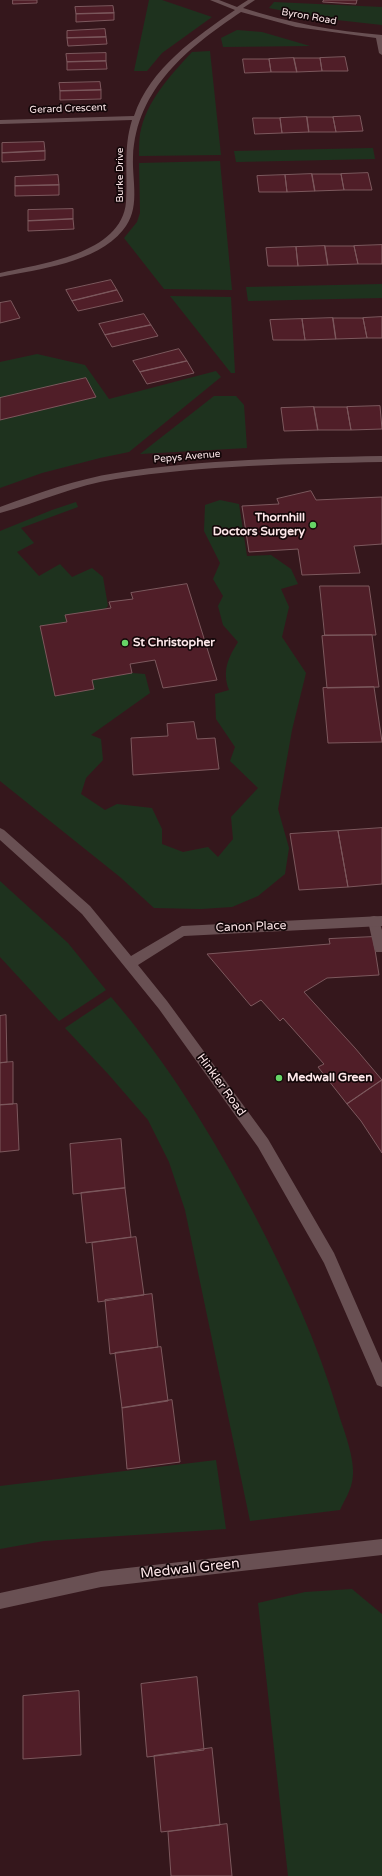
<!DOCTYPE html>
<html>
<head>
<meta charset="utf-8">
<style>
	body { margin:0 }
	canvas { display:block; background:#35171c }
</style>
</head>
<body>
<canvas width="382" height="1876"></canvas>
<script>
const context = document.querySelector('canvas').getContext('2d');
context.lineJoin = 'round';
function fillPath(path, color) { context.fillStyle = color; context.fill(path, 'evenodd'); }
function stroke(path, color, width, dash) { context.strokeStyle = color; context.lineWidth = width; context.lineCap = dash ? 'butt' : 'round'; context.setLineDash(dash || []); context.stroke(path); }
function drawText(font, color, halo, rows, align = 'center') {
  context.font = font + ' "Varela Round",sans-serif'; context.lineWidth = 3.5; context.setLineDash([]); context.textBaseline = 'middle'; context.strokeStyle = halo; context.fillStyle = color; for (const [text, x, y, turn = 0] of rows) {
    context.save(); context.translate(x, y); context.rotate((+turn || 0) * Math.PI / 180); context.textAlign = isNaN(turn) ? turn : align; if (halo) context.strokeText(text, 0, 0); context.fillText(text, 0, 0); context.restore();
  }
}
fillPath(new Path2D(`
	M149 0H162L212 17 162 53 147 71H134Z
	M274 2 382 7V25L319 18 269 8Z
	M237 30 262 32 310 46 223 47 221 38Z
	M210 51 221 155 139 156C139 149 139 141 140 134 146 101 170 76 192 52Z
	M373 148 375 159 236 162 234 151Z
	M220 161 232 290 164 289 124 238 137 222 140 213 139 163Z
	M382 284V298L248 301 246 287Z
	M170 296 231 297 235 373H231Z
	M37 354 85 365 109 399 216 371 221 377 129 452 100 458 42 473 0 488V420L96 397 86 378 0 398V362Z
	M214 396H236L244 405 247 448 140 454Z
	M220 500 239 504 247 556 271 555 291 569 298 584 281 589 289 607 282 637 306 673 292 730 278 809 289 848 285 874 258 896 232 907 201 909 154 908 120 877 0 781V531L52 510 76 502 78 507 21 528 34 543 17 552 39 576 60 564 72 577 92 568 103 577 108 606 105 609 66 616 67 622 40 626 55 695 94 689 92 680 132 673 145 674 150 693 91 735 101 739 103 760 86 778 81 794 105 810 117 804 152 808 162 829V844L183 852 208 847 218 857 233 839 231 817 258 788 230 761 235 747 216 719 215 694 229 690C222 671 228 658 238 642L223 625 218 606 223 596 213 579 220 563 204 531 205 505Z
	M0 881 68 943 106 990 59 1021 0 957Z
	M111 997C168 1063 213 1137 254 1214 288 1279 317 1341 338 1412 344 1431 357 1463 352 1482 350 1492 344 1501 340 1510L250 1521 185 1210 169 1162 148 1120 109 1075 65 1028Z
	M216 1460 226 1529 44 1541 0 1549V1486Z
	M352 1589 382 1614V1876H288L258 1603 305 1592Z`), '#1e321e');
const building = new Path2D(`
	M13 0H37V3L13 4Z
	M324 0H357L356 4 323 2Z
	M113 6 114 13 76 14 75 7Z
	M114 13V20L76 22V14Z
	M105 29 106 37 67 38V31Z
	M106 37 107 44 68 46 67 38Z
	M106 53V61L67 62 66 54Z
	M345 57 348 71H322L320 58Z
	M294 58 297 72H271L269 59Z
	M294 58H320L322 71 297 72Z
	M243 59H269L271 72 245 73Z
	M106 61 107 69 67 70V62Z
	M100 82 101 90 60 91 59 83Z
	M101 90V99L60 100V91Z
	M360 116 363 131 336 132 333 117Z
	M307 117 309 132 282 133 280 118Z
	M307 117H333L336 132H309Z
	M253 118H280L282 133 255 134Z
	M44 142 45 151 2 153V143Z
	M45 151V160L2 162V153Z
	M368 173 372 190H344L341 174Z
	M312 174 315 191 287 192 285 175Z
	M312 174H341L344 190 315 191Z
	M58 175 59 185 15 186V177Z
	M285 175 287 192H259L257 176Z
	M59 185V195L15 196V186Z
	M73 209V219L28 221V210Z
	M73 219 74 229 28 231V221Z
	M382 245V264H358L354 246Z
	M325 246 328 265 298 266 296 247Z
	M325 246H354L358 264 328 265Z
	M296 247 298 266H268L266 248Z
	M111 280 117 290 72 301 66 290Z
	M117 290 123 301 78 311 72 301Z
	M11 301 20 318 0 323V303Z
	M144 314 151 325 105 335 99 324Z
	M382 317V338H367L363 318Z
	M333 318 336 339 305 340 302 319Z
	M333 318H363L367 338 336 339Z
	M302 319 305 340H273L270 320Z
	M151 325 158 336 112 347 105 335Z
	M179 349 187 361 140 372 133 361Z
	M187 361 194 373 147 384 140 372Z
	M86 378 96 397 0 420V398Z
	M380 406 382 429 351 430 347 407Z
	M314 407 318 430 284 431 281 408Z
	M314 407H347L351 430H318Z
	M311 491 316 500 382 497V544L354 546 360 573 302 575 298 549 249 552 242 506 279 504 277 499Z
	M187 584 217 680 163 688 155 660 130 664 132 673 92 680 94 689 55 696 40 626 67 622 65 615 111 608 109 602 133 599 131 593Z
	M320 586H369L376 635H325Z
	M372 635 379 687 327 688 322 636Z
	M374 687 382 742 328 743 323 688Z
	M194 722 197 739 215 738 219 769 133 775 131 738 168 736 167 724Z
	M382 828V884L348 887 338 831Z
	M338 831 348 887 299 890 290 834Z
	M373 937 379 975 327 978 304 992 355 1048 382 1080 347 1104 318 1067 324 1064 283 1018 280 1021 261 1000 251 1006 207 954 330 944 329 939Z
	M6 1015 7 1062 0 1063V1016Z
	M13 1062V1104L0 1105V1063Z
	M382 1080V1153L361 1121 347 1104Z
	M17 1104 19 1150 0 1152V1105Z
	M121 1139 125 1188 73 1194 70 1144Z
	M125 1188 131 1237 86 1243 81 1193Z
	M136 1237 144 1295 98 1302 92 1243Z
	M152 1294 158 1347 110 1354 105 1300Z
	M161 1347 168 1401 122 1408 115 1353Z
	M172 1400 180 1462 127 1469 122 1408Z
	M197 1677 204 1750 147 1757 141 1684Z
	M79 1691 81 1755 23 1759V1696Z
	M212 1748 220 1825 161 1832 154 1756Z
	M227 1824 232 1876H171L168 1832Z`);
fillPath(building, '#501e28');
stroke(building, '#7c585d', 1);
fillPath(new Path2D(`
	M374 916 378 917 382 930V952H376L374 948 368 921 370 917Z`), '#695053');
fillPath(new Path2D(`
	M210 0H219L237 7 248 0H255L243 8C289 23 335 31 382 35V55L379 53 376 38 296 27 241 12C189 47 136 88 133 157 132 182 141 209 123 230 96 263 39 269 0 277V273C40 264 122 254 126 202 128 173 123 149 132 120L0 124V120L134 116C150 68 196 37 235 10Z
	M382 456V462C293 464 204 465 116 479 76 485 39 502 0 513V507C38 493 77 479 116 473 204 459 293 458 382 456Z
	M0 828 4 830 90 906 131 956 182 926 382 916V926L184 936 138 965 167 1001 268 1139 334 1253 382 1363V1387L377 1385 324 1263 258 1147 159 1009 82 914 0 840Z
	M382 1539V1555L101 1587 0 1609V1593L101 1571Z`), '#695053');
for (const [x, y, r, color] of [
	[313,525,4,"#66d466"],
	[125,643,4,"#66d466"],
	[279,1078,4,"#66d466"]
]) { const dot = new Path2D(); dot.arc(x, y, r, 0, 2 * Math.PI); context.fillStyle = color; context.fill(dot); stroke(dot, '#140709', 1.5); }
drawText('10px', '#fde7e9', '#140709', [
	["Byron Road",309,17,10],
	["Gerard Crescent",68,109,-2],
	["Burke Drive",120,175,-90],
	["Pepys Avenue",187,457,-5]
]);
drawText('bold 12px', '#fde7e9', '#140709', [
	["Thornhill",305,518,"right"],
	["Doctors Surgery",305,532,"right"],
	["St Christopher",133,643],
	["Medwall Green",287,1078]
], 'left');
drawText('12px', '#fde7e9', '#140709', [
	["Canon Place",251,927,-2],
	["Hinkler Road",221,1085,54]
]);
drawText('14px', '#fde7e9', '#140709', [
	["Medwall Green",190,1569,-6]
]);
</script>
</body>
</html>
